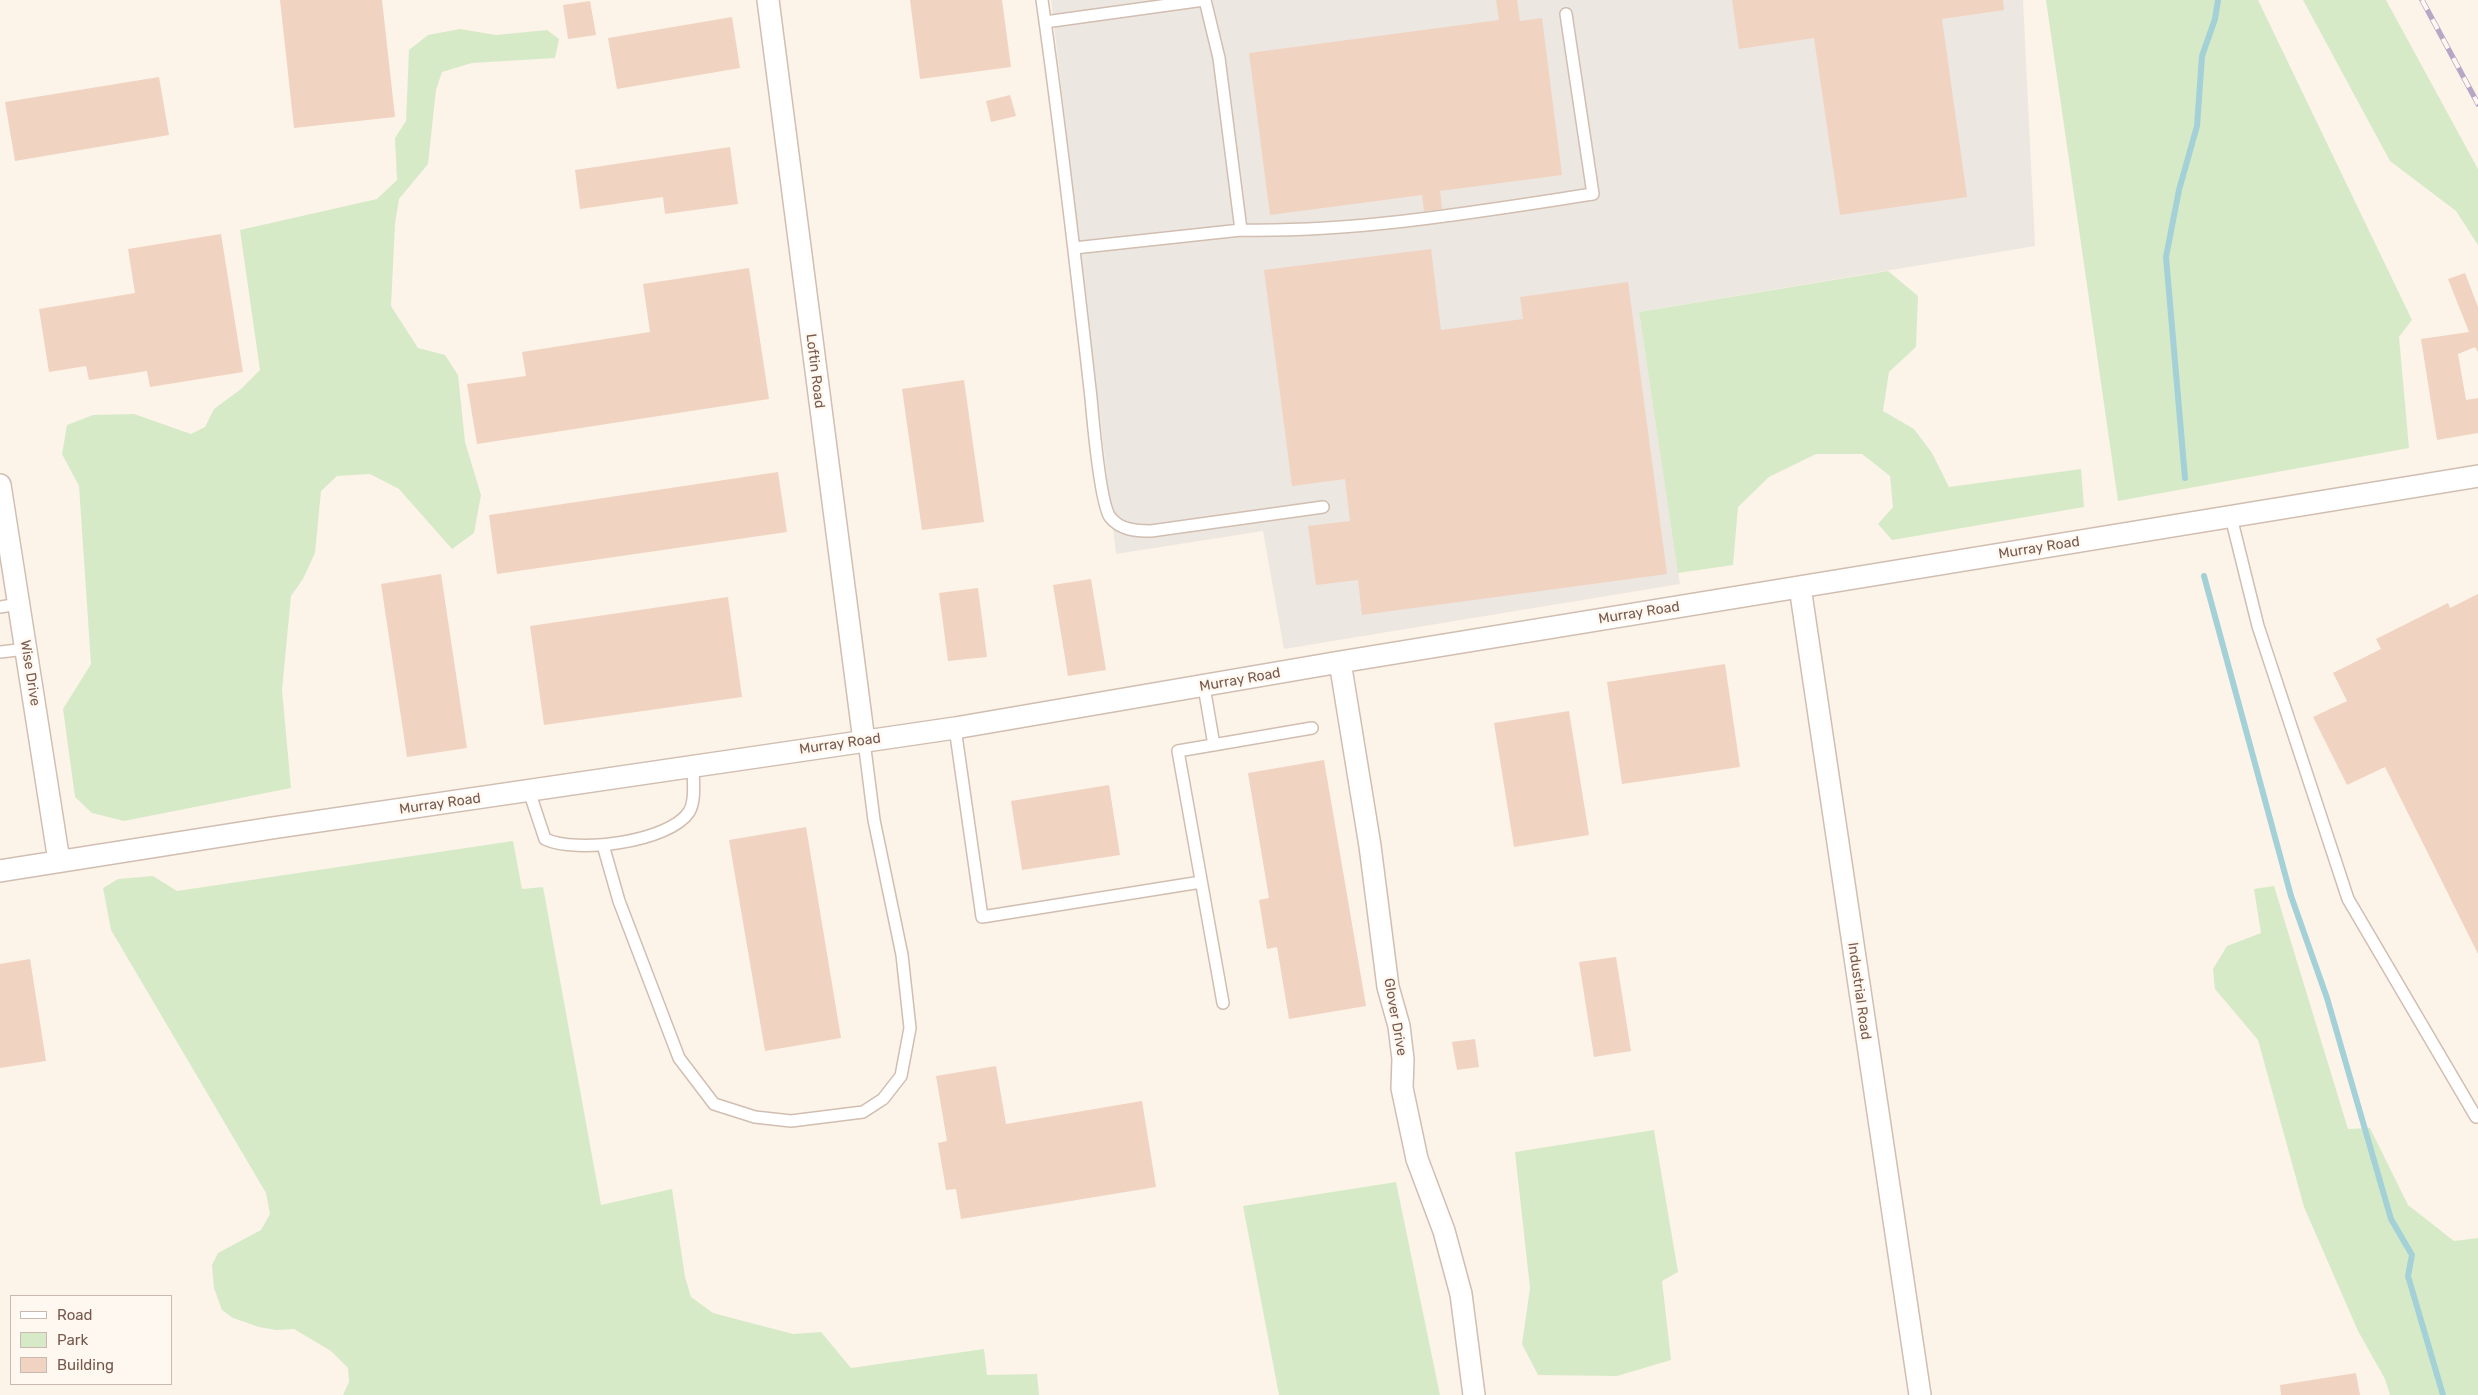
<!DOCTYPE html>
<html>
<head>
<meta charset="utf-8">
<style>
	body { margin:0 }
	#map { position:relative; width:2478px; height:1395px; overflow:hidden; background:#fcf4e9; font-family:Rubik,sans-serif }
	canvas { display:block }
	.legend { position:absolute; left:10px; top:1295px; width:162px; height:90px; box-sizing:border-box; background:#fff8f0; border:1px solid #c9b9af; margin:0; padding:6px 9px; list-style:none; font-size:15px; color:#775a4d }
	.legend li { display:flex; align-items:center; gap:10px; height:25px }
	.legend b { width:25px; border:1px solid #c9b9af }
</style>
</head>
<body>
<div id="map">
<canvas width="2478" height="1395"></canvas>
<ul class="legend">
<li><b style="height:6px;background:#fff"></b>Road</li>
<li><b style="height:14px;background:#d7eac7"></b>Park</li>
<li><b style="height:14px;background:#f1d3c1"></b>Building</li>
</ul>
</div>
<script>
const context = document.querySelector('canvas').getContext('2d');
context.lineJoin = 'round';
function fillPath(path, color) { context.fillStyle = color; context.fill(path, 'evenodd'); }
function stroke(path, color, width, dash) { context.strokeStyle = color; context.lineWidth = width; context.lineCap = dash ? 'butt' : 'round'; context.setLineDash(dash || []); context.stroke(path); }
function drawText(font, color, halo, rows, align = 'center') {
  context.font = font + ' Rubik,sans-serif'; context.lineWidth = 5; context.setLineDash([]); context.textBaseline = 'middle'; context.strokeStyle = halo; context.fillStyle = color; for (const [text, x, y, turn = 0] of rows) {
    context.save(); context.translate(x, y); context.rotate((+turn || 0) * Math.PI / 180); context.textAlign = isNaN(turn) ? turn : align; if (halo) context.strokeText(text, 0, 0); context.fillText(text, 0, 0); context.restore();
  }
}
fillPath(new Path2D(`
	M1051 0H2023L2035 246 1639 312 1680 584 1284 649 1263 531 1116 554Z`), '#ede7e2');
fillPath(new Path2D(`
	M2046 0H2258L2412 320 2399 337 2409 448 2118 501Z
	M2303 0H2386L2478 169V245L2456 211 2390 161Z
	M460 29 496 35 547 30 559 39 555 58 472 63 442 72 436 90 428 164 399 199 395 224 391 306 418 348 445 355 458 375 465 442 481 495 474 533 452 549 399 489 370 474 337 476 321 491 315 553 303 579 291 596 282 690 291 788 124 821 92 813 75 797 63 709 91 664 79 486 62 454 67 425 93 415 134 414 191 434 205 427 214 409 241 389 260 370 240 230 377 199 397 180 395 138 406 121 409 50 428 35Z
	M1888 271 1918 296 1916 347 1889 372 1883 411 1914 429 1932 453 1949 487 2081 469 2084 507 1892 540 1878 524 1893 507 1890 476 1862 454H1816L1769 477 1738 507 1733 565 1678 573 1639 312Z
	M513 841 522 889 543 887 601 1205 672 1189 685 1277 691 1297 713 1313 793 1334 821 1332 851 1368 984 1349 987 1375 1037 1374 1039 1395H343L349 1382 348 1368 331 1351 294 1329 276 1330 259 1327 233 1318 222 1310 214 1288 212 1265 218 1253 261 1230 270 1214 266 1193 111 930 103 888 118 879 153 876 177 891Z
	M2274 886 2348 1129 2370 1128 2408 1205 2454 1241 2478 1238V1395H2390L2385 1379 2358 1331 2304 1207 2258 1040 2215 989 2213 969 2227 946 2261 933 2254 889Z
	M1654 1130 1678 1272 1662 1281 1671 1360 1617 1376 1538 1375 1522 1344 1530 1288 1515 1152Z
	M1396 1182 1440 1395H1279L1243 1206Z`), '#d7eac7');
stroke(new Path2D(`
	M2185 478 2166 257 2179 190 2197 126 2202 56 2215 19 2218 0
	M2204 576 2291 896 2327 998 2391 1219 2412 1255 2408 1276 2443 1395`), '#a4d1d7', 6);
fillPath(new Path2D(`
	M280 0H382L395 117 294 128Z
	M910 0H1002L1011 67 920 79Z
	M1496 0H1517L1520 21 1542 18 1562 175 1440 191 1442 209 1424 211 1422 195 1270 215 1249 53 1499 20Z
	M1732 0H2003L2004 10 1942 19 1967 197 1840 215 1814 38 1739 49Z
	M590 1 596 35 568 39 563 5Z
	M732 17 740 68 617 89 608 38Z
	M159 77 169 135 15 161 5 102Z
	M1010 95 1016 116 991 122 986 101Z
	M730 147 738 204 665 214 663 197 580 209 575 170Z
	M221 234 243 372 150 387 147 371 89 380 86 366 49 372 39 309 135 293 128 249Z
	M1431 249 1441 330 1523 319 1520 297 1628 282 1667 574 1362 615 1358 580 1316 585 1308 526 1350 521 1345 479 1292 486 1264 270Z
	M749 268 769 399 477 444 467 384 526 376 522 352 650 332 643 284Z
	M2465 273 2478 307V352L2475 347 2458 354 2466 400 2478 398V433L2437 440 2421 339 2469 332 2448 279Z
	M964 380 984 522 922 530 902 389Z
	M778 472 787 532 497 574 489 515Z
	M441 574 467 748 407 757 381 584Z
	M1091 579 1106 670 1068 676 1053 585Z
	M978 588 987 657 948 661 939 593Z
	M2478 594V954L2385 767 2347 785 2313 717 2347 701 2333 673 2381 649 2376 639 2448 603 2450 608Z
	M728 597 742 697 544 725 530 626Z
	M1725 664 1740 767 1622 784 1607 682Z
	M1569 711 1589 835 1514 847 1494 723Z
	M1324 760 1366 1006 1289 1019 1277 947 1267 949 1259 900 1269 898 1248 773Z
	M1109 785 1120 855 1022 870 1011 801Z
	M806 827 841 1038 765 1051 729 840Z
	M1616 957 1631 1051 1594 1057 1579 962Z
	M30 959 46 1061 0 1068V964Z
	M1475 1039 1479 1067 1457 1070 1452 1042Z
	M996 1066 1006 1124 1142 1101 1156 1187 961 1219 956 1189 946 1190 938 1143 947 1141 936 1076Z
	M2356 1373 2360 1395H2281L2280 1385Z`), '#f1d3c1');
const service = new Path2D(`
	M1042 0C1061 132 1076 265 1091 398 1093 420 1100 503 1110 517 1120 530 1136 531 1151 531L1323 507
	M1045 22 1204 0
	M1241 230C1359 232 1476 212 1593 194L1566 14
	M1074 248 1241 230 1219 58 1205 0
	M2231 517 2258 626 2348 899 2476 1117 2478 1116
	M0 607 18 604
	M0 652 26 649
	M1204 687 1214 745
	M955 728 982 917 1201 882
	M529 791 545 839C576 854 669 842 689 812 696 800 693 780 693 766
	M603 845 619 901 679 1058 714 1104 755 1117 791 1121 863 1112 883 1099 901 1076 910 1028 902 955 874 820 864 741
	M1223 1003 1178 751 1312 728`);
const minor = new Path2D(`
	M768 0 864 741
	M0 485 59 861
	M1800 587 1920 1395
	M1340 662 1370 846 1388 987 1399 1026 1403 1059 1402 1088 1417 1159 1444 1231 1461 1294 1474 1395
	M0 871 272 828 955 728 1340 662 2478 476`);
stroke(service, '#d1beb1', 14);
stroke(minor, '#d1beb1', 24);
stroke(service, '#fff', 11);
stroke(minor, '#fff', 21);
const rail = new Path2D(`
	M2422 0 2478 104`);
stroke(rail, '#b7a7c7', 5.5);
stroke(rail, '#fff8f0', 4, [11]);
drawText('14px', '#775a4d', '#fff8f0', [
	["Loftin Road",815,371,83],
	["Murray Road",2039,548,-9],
	["Murray Road",1639,613,-9],
	["Wise Drive",30,673,81],
	["Murray Road",1240,680,-10],
	["Murray Road",840,744,-8],
	["Murray Road",440,804,-8],
	["Industrial Road",1859,991,82],
	["Glover Drive",1395,1017,80]
]);
</script>
</body>
</html>
